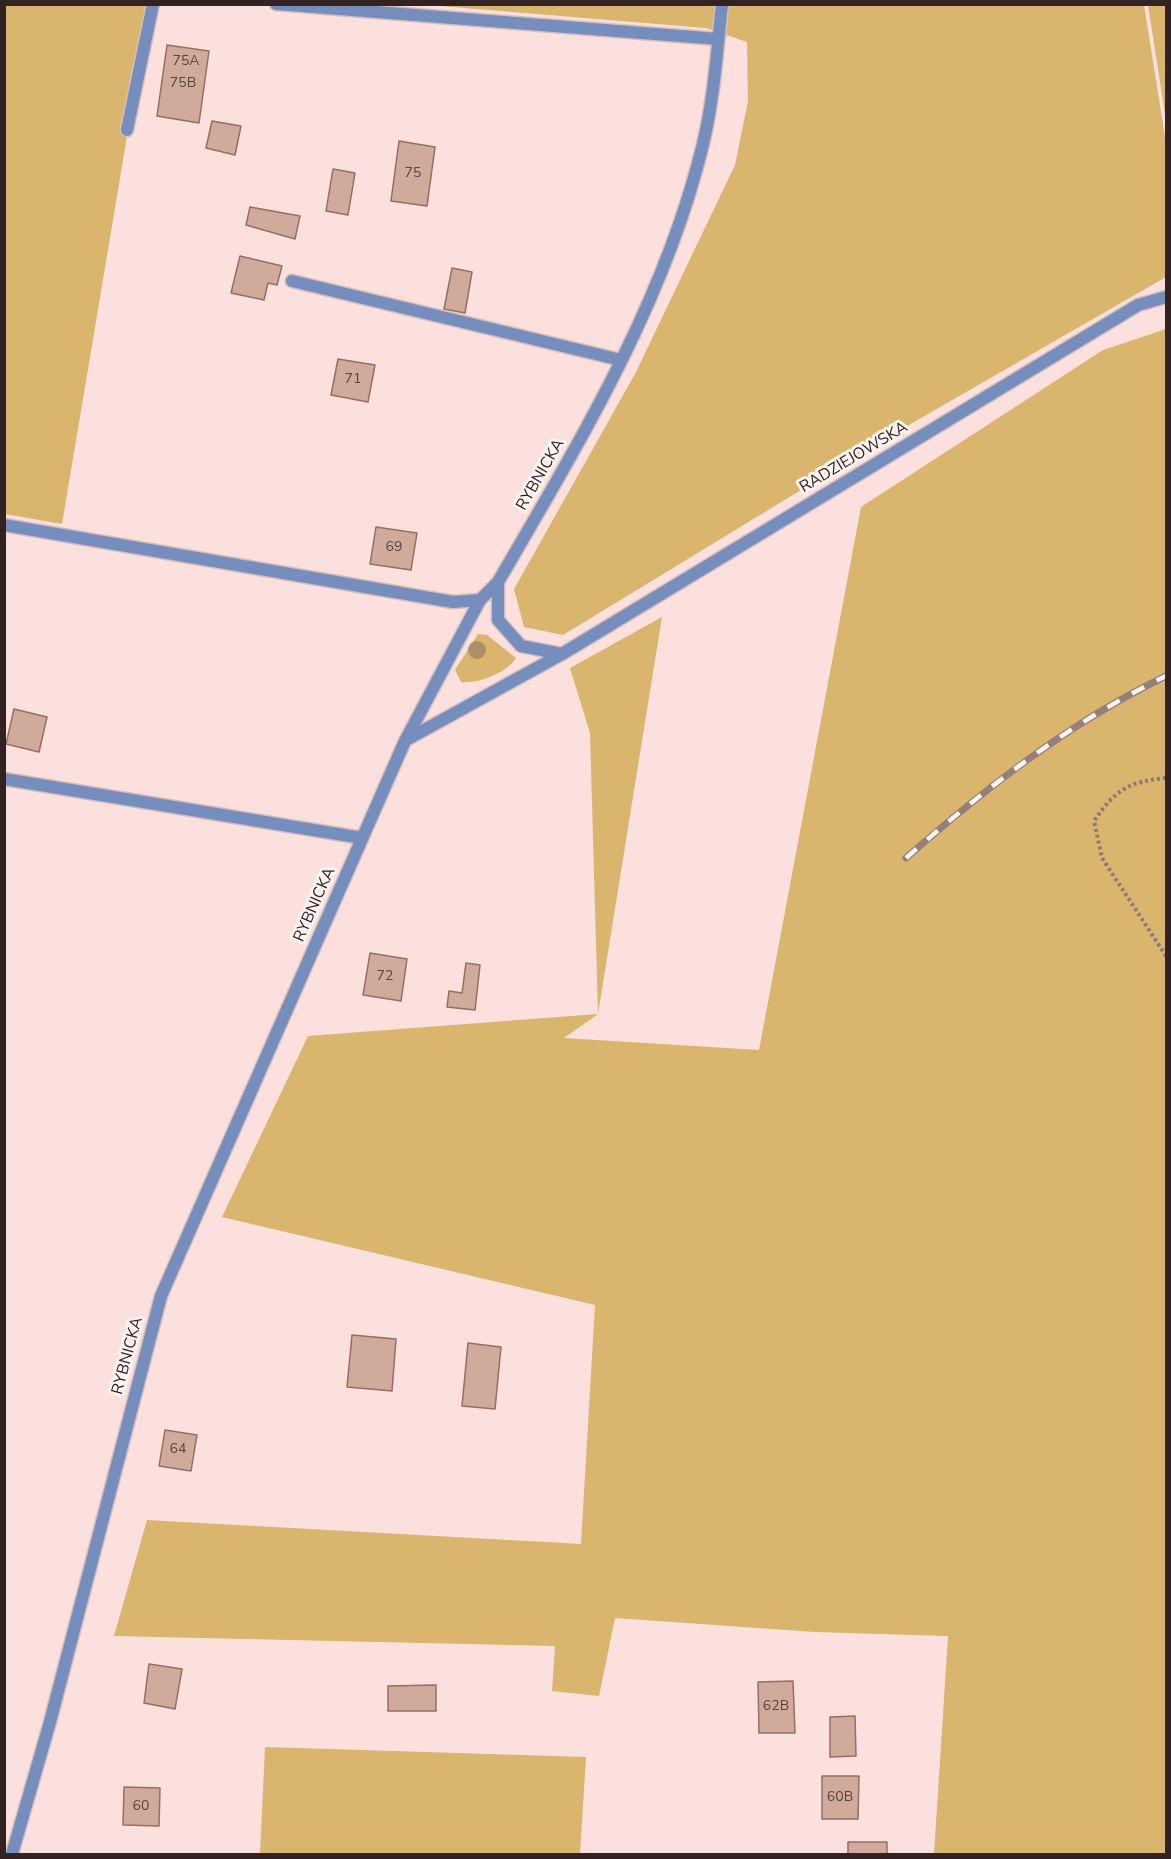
<!DOCTYPE html>
<html>
<head>
<meta charset="utf-8">
<style>
	body { margin:0 }
	#map { position:relative; width:1171px; height:1859px; overflow:hidden; background:#fbe0de; font-family:"Nunito Sans",sans-serif }
	canvas { display:block }
	.frame { position:absolute; inset:0; border:6px solid #322221; pointer-events:none }
</style>
</head>
<body>
<div id="map">
<canvas width="1171" height="1859"></canvas>
<div class="frame"></div>
</div>
<script>
const context = document.querySelector('canvas').getContext('2d');
context.lineJoin = 'round';
function fillPath(path, color) { context.fillStyle = color; context.fill(path, 'evenodd'); }
function stroke(path, color, width, dash) { context.strokeStyle = color; context.lineWidth = width; context.lineCap = dash ? 'butt' : 'round'; context.setLineDash(dash || []); context.stroke(path); }
function drawText(font, color, halo, rows, align = 'center') {
  context.font = font + ' "Nunito Sans",sans-serif'; context.lineWidth = 6; context.setLineDash([]); context.textBaseline = 'middle'; context.strokeStyle = halo; context.fillStyle = color; for (const [text, x, y, turn = 0] of rows) {
    context.save(); context.translate(x, y); context.rotate((+turn || 0) * Math.PI / 180); context.textAlign = isNaN(turn) ? turn : align; if (halo) context.strokeText(text, 0, 0); context.fillText(text, 0, 0); context.restore();
  }
}
fillPath(new Path2D(`
	M4 5H149L62 524 5 514Z
	M428 5H1144L1166 143V277L888 437 563 635 524 627 514 589 635 374 735 165 748 101 747 42 706 28Z
	M1148 5H1166V121Z
	M1166 329V1854H934L948 1636 815 1632 615 1618 599 1696 552 1691 555 1646 114 1636 147 1520 581 1544 595 1305 222 1217 308 1036 598 1014 590 733 570 668 662 617 598 1014 564 1038 759 1050 861 507 1103 350Z
	M478 634 487 635 516 658C507 673 478 684 461 682L455 670Z
	M265 1747 586 1757 580 1854H260Z`), '#d9b56e');
const building = new Path2D(`
	M167 45 209 51 199 123 157 116Z
	M212 121 241 126 235 155 206 148Z
	M399 141 435 147 427 206 391 201Z
	M333 169 355 173 348 215 326 211Z
	M250 207 300 216 295 239 246 225Z
	M240 256 282 266 277 285 268 283 264 300 231 293Z
	M452 268 472 272 465 313 444 309Z
	M338 359 375 365 368 402 331 395Z
	M376 527 417 533 411 570 370 564Z
	M14 709 47 717 39 752 6 744Z
	M370 953 407 959 401 1001 363 995Z
	M466 963 480 965 475 1010 447 1007 449 991 462 993Z
	M352 1335 396 1339 392 1391 347 1387Z
	M468 1343 501 1347 495 1409 462 1406Z
	M165 1430 197 1435 191 1471 159 1466Z
	M149 1664 182 1669 175 1709 144 1703Z
	M793 1681 795 1733H759L758 1682Z
	M436 1685V1711H388V1686Z
	M855 1716 856 1756 830 1757V1717Z
	M822 1776H859L858 1819H822Z
	M124 1787 160 1788 159 1826 123 1825Z
	M848 1842H887V1854H848Z`);
fillPath(building, '#d0aa9a');
stroke(building, '#937061', 1.5);
const lane = new Path2D(`
	M276 4 718 39
	M127 130 153 4
	M292 281 621 360
	M4 525 453 602 480 600
	M4 779 362 838`);
const street = new Path2D(`
	M498 582V620L521 646 562 654
	M406 740 562 654 1138 305 1166 297
	M12 1854 50 1722 161 1296 405 741 480 600 498 582C579 443 665 302 703 144 714 99 717 50 722 4`);
stroke(lane, '#d7bebc', 15);
stroke(street, '#d7bebc', 15);
stroke(new Path2D(`
	M1166 778C1128 782 1116 789 1094 821L1102 858 1166 956`), '#8e7977', 4, [3, 3]);
stroke(lane, '#758ebd', 12);
stroke(street, '#758ebd', 12);
const rail = new Path2D(`
	M906 858C987 787 1069 723 1166 676`);
stroke(rail, '#947f7d', 7);
stroke(rail, '#fbf2f1', 4.5, [14]);
context.fillStyle = '#aa8f69';
for (const [x, y] of [
	[477,650]
]) { context.beginPath(); context.arc(x, y, 9, 0, 2 * Math.PI); context.fill(); }
drawText('14px', '#5a443f', null, [
	["75A",186,62],
	["75B",183,84],
	["75",413,174],
	["71",353,380],
	["69",394,548],
	["72",385,977],
	["64",178,1450],
	["62B",776,1707],
	["60B",840,1798],
	["60",141,1807]
]);
drawText('16px', '#322221', '#fbf2f1', [
	["RADZIEJOWSKA",854,458,-31],
	["RYBNICKA",541,475,-60],
	["RYBNICKA",315,905,-66],
	["RYBNICKA",128,1356,-75]
]);
</script>
</body>
</html>
